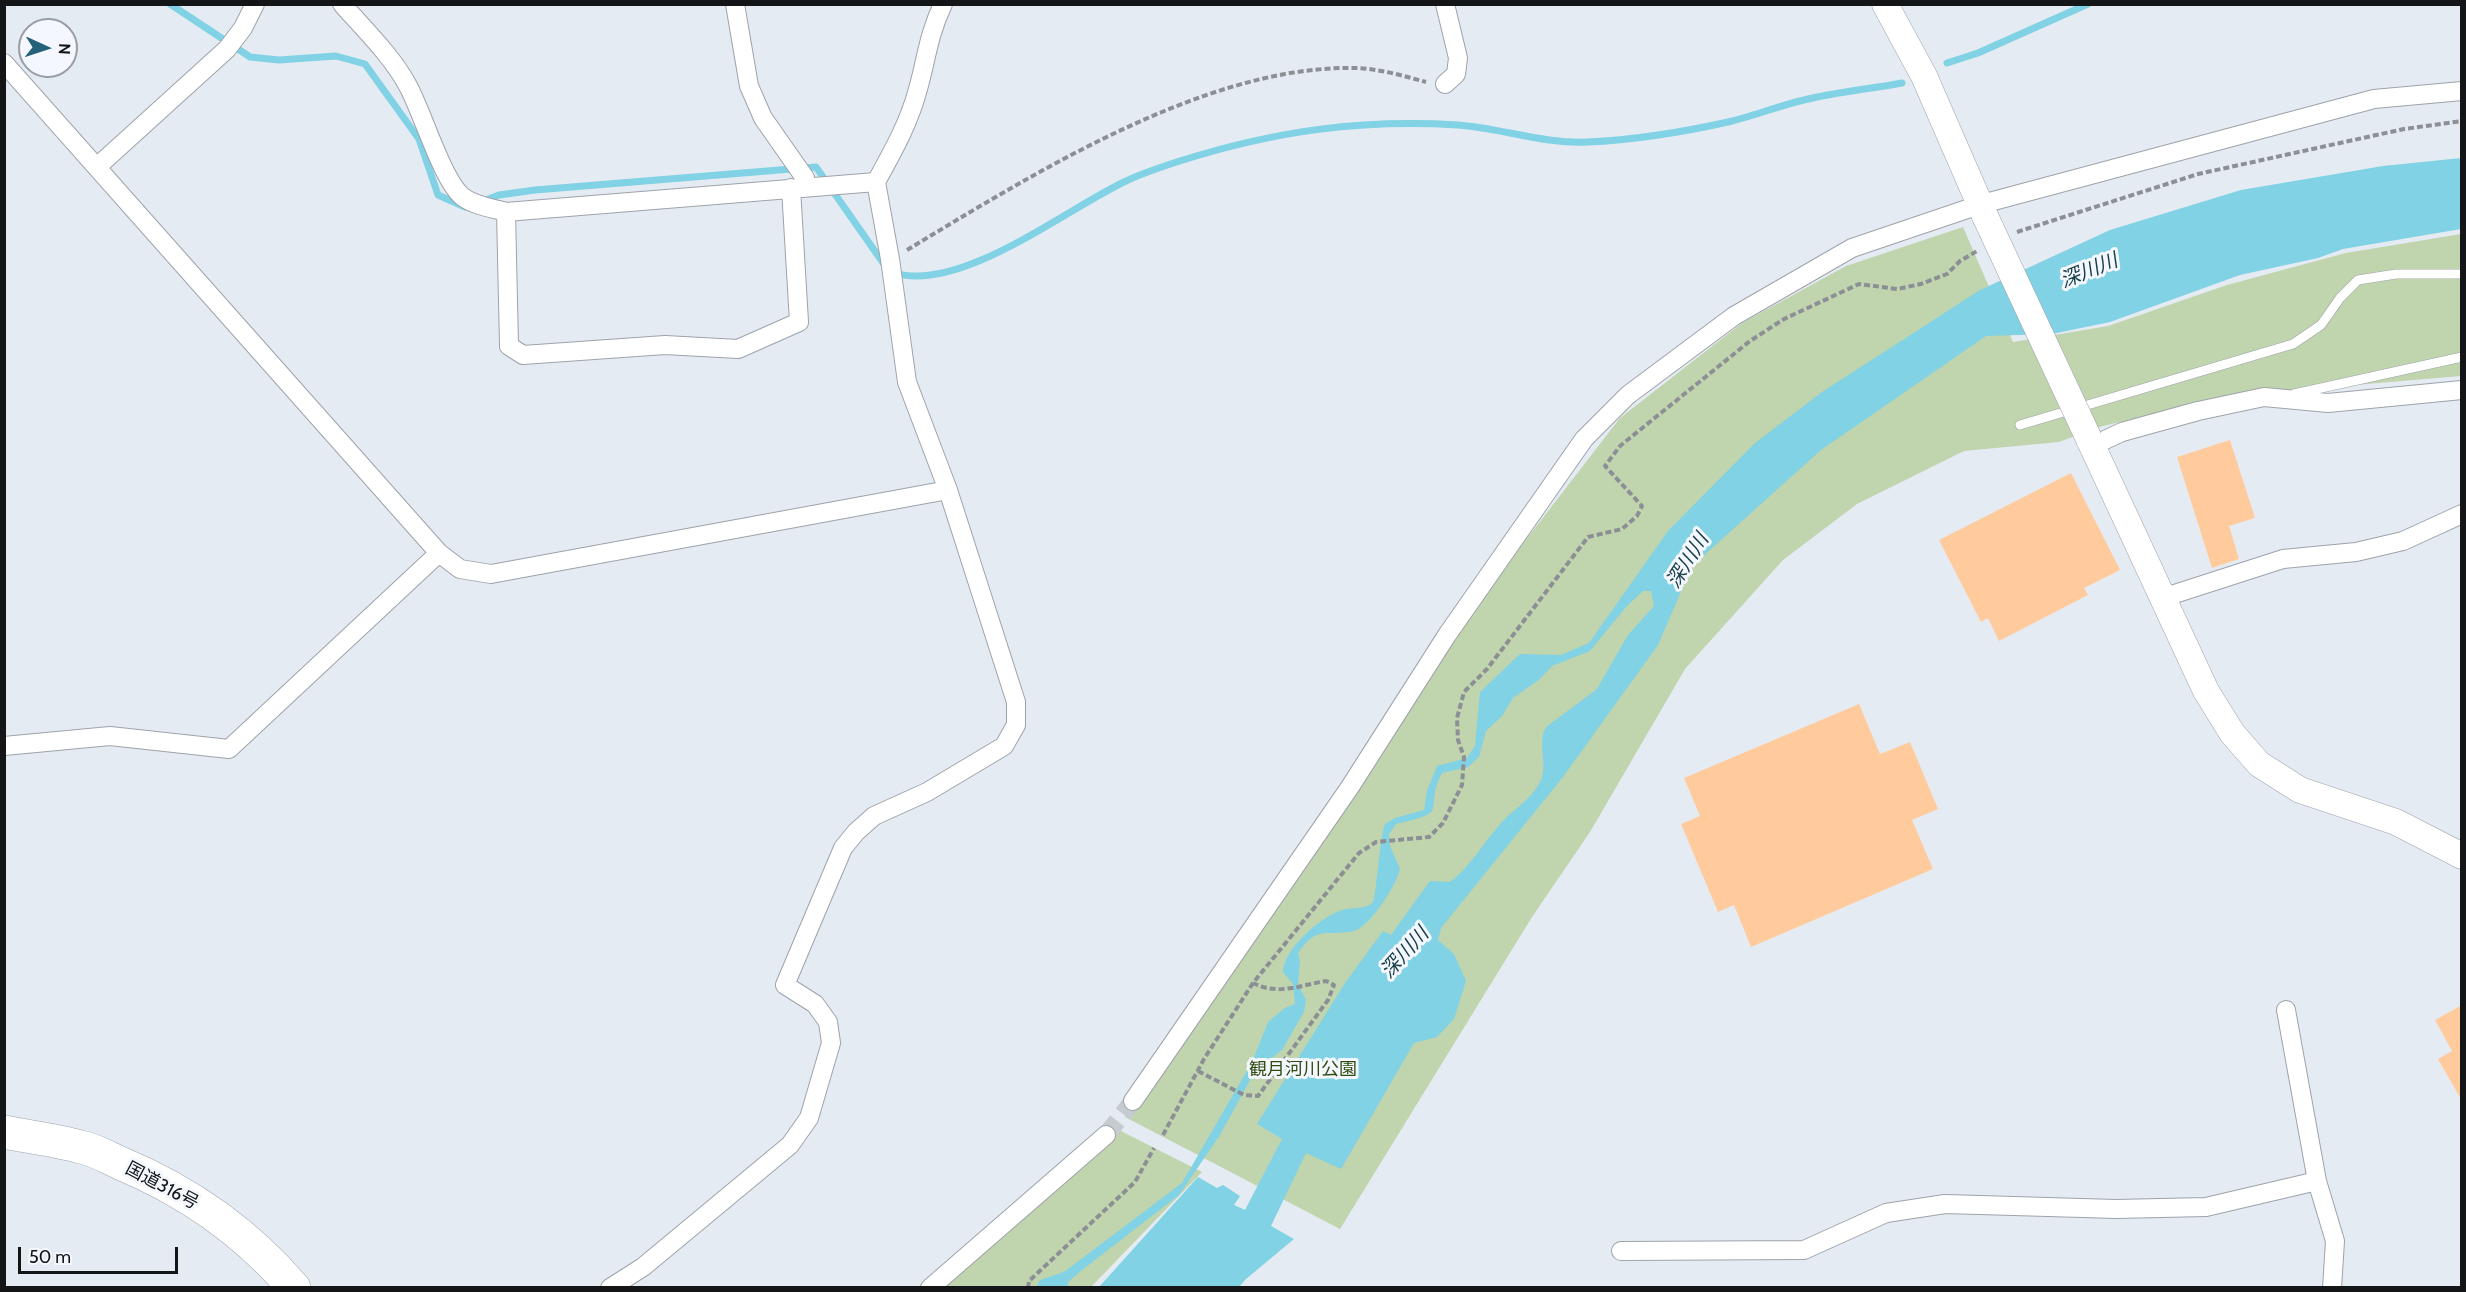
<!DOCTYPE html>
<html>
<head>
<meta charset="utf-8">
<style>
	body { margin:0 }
	#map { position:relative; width:2466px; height:1292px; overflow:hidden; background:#e5ebf3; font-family:Cabin,sans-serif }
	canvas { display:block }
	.frame { position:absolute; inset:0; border:6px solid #131517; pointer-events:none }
	.north { position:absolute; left:18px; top:18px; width:60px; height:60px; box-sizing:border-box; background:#f4f8fe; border:2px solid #9a9da2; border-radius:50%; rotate:93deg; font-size:16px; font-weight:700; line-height:24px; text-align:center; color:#131517 }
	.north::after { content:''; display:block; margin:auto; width:21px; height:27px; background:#236278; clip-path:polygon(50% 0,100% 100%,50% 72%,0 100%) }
	.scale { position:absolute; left:18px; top:1247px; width:160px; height:27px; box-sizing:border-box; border:3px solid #131517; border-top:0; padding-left:8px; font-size:18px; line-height:21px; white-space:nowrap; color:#131517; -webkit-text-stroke:4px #f4f8fe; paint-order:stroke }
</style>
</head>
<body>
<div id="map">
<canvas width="2466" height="1292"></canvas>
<div class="frame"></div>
<div class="north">N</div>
<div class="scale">50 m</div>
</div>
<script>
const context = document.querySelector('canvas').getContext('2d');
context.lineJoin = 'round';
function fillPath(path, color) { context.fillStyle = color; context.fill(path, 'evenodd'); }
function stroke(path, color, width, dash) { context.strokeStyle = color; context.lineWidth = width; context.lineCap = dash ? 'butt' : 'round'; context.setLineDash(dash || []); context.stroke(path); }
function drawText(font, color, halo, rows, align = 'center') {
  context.font = font + ' Cabin,"Noto Sans JP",sans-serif'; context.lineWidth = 6; context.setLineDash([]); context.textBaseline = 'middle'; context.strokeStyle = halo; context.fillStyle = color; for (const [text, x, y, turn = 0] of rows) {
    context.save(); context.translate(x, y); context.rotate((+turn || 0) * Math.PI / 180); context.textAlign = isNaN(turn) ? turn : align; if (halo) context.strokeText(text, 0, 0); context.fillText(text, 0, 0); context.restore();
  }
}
fillPath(new Path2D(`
	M1963 227 2013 342 2108 326 2227 285 2346 253 2461 234V376L2284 391 2254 390 2099 427 2059 442 1964 451 1857 504 1783 560 1685 669 1590 832 1532 917 1340 1229 1125 1117 1227 977 1480 599 1620 418 1742 323 1846 266Z
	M1115 1128 1202 1172 1091 1287 936 1288 1104 1141Z`), '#c0d4ae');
fillPath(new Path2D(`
	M2461 158V229L2343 249 2318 258 2240 275 2110 322 2052 334 1986 336 1821 450 1692 566 1658 645 1563 777 1441 928 1438 940 1454 954 1466 981 1454 1019 1437 1037 1414 1043 1341 1169 1306 1153 1271 1226 1294 1239 1246 1279 1239 1287H1099L1198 1177 1217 1188 1223 1185 1240 1196 1234 1205 1245 1210 1282 1139 1257 1124 1345 983 1383 931 1391 935 1430 881 1450 882C1472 865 1483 843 1502 822 1516 807 1535 797 1542 777 1547 760 1537 743 1546 727L1597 689 1628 635 1654 606 1651 591H1643L1626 607 1590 651 1552 666 1540 679 1513 698 1502 716 1486 731 1479 757 1468 767 1442 773C1422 811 1454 811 1396 824L1389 834 1390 846 1400 869C1397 884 1370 927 1354 931 1325 937 1318 924 1298 953L1300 960 1298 984 1306 1000 1304 1012 1282 1050 1255 1071 1220 1135 1179 1195 1082 1270 1069 1281 1067 1287 1036 1288 1040 1280 1064 1272 1182 1183 1252 1062 1268 1022 1285 1008 1295 1004 1293 984 1283 972C1284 948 1321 917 1342 910 1352 907 1366 910 1373 902 1376 899 1380 836 1385 824L1395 818 1424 810 1427 791 1437 766 1467 758 1475 746 1480 692 1520 654 1561 655 1589 643 1668 531 1755 443 1822 392 1980 290 2110 230 2241 190 2383 166Z`), '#80d2e4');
stroke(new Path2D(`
	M170 4 250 57 279 60 336 56 365 64 419 139 438 195 465 207
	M1947 63 1978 53 2088 4
	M481 202 499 195 535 190 816 167 886 267
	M895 273C960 293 1065 210 1124 182 1142 173 1164 166 1183 160 1276 131 1360 119 1458 125 1501 128 1543 144 1588 142 1634 140 1683 132 1728 122 1754 116 1778 106 1804 100 1836 92 1870 89 1902 83`), '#80d2e4', 7);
fillPath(new Path2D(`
	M2230 440 2255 518 2229 526 2239 559 2212 568 2177 457Z
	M2071 473 2120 570 2084 588 2088 595 1999 641 1988 618 1981 622 1939 540Z
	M1859 704 1880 754 1910 742 1938 809 1912 820 1933 869 1751 947 1734 905 1718 912 1681 824 1700 816 1684 778Z
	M2462 1005V1101L2438 1059 2452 1051 2435 1020Z`), '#ffcb9d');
stroke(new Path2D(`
	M1106 1135 1133 1101`), '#c6cbd2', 18, [18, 9]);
const lane = new Path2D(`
	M2294 394 2462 357
	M2020 425 2293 344 2321 325 2340 298 2358 280 2396 274H2462`);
const street = new Path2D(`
	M342 4C365 30 392 56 408 86 422 111 443 182 463 197 475 206 492 208 506 212L876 182
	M735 4 749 86 763 118 805 178 802 187
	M1445 4 1458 58 1456 74 1445 84
	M4 63 439 553 460 569 491 574 948 490
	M98 166 227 49 243 28 255 4
	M506 212 509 346 523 355 665 345 738 349 799 322 791 188
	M2092 446 2122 432 2198 411 2264 397 2328 403 2462 390
	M2162 598 2283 559 2356 552 2403 541 2462 514
	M4 746 110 736 229 749 439 553
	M2286 1010 2317 1181 2335 1241 2332 1288
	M1133 1101 1350 787 1447 635 1584 439 1628 395 1734 316 1852 248 1982 204 2374 99 2462 91
	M1621 1251 1804 1250 1886 1213 1945 1204 2116 1209 2206 1207 2317 1181
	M610 1288 643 1267 790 1145 809 1118 831 1043 828 1022 815 1004 785 985 843 848 856 832 874 816 927 792 1004 746 1016 725V702L948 490 907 382 890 259 876 182C893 151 909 123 918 89 927 57 928 36 943 4
	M930 1288 1106 1135`);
const secondary = new Path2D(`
	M1885 4 1924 76 1985 216
	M2089 439 2206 691 2232 733 2259 764 2300 790 2396 822 2462 856`);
const highway = new Path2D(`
	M4 1132C30 1137 56 1140 81 1147 95 1150 107 1157 120 1163 187 1191 247 1233 294 1288`);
stroke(lane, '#9ea3aa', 10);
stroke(street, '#9ea3aa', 20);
stroke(secondary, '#9ea3aa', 27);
stroke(highway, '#9ea3aa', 34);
stroke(new Path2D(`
	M2017 232 2198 174 2404 129 2462 121
	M907 250C1030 176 1200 69 1346 68 1374 67 1400 75 1426 82
	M1198 1071 1244 1095 1258 1096 1328 1000 1334 985 1326 981C1301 985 1277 996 1253 983
	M1163 1135 1204 1059 1253 983 1359 853 1376 842 1429 837 1443 823 1462 785 1464 757 1458 740 1457 718 1464 692 1487 669 1588 537 1622 529 1637 516 1642 506 1605 466 1620 446 1750 341 1784 319 1859 284 1897 289 1921 284 1947 274 1960 261 1977 251
	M1028 1288 1029 1281 1135 1182 1154 1148`), '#8c9095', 4, [6, 3]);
stroke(lane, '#fff', 9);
stroke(street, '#fff', 18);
stroke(secondary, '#fff', 26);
stroke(highway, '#fff', 33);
const secondaryBridge = new Path2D(`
	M1985 216 2089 439`);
stroke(secondaryBridge, '#9ea3aa', 27, []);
stroke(secondaryBridge, '#fff', 26);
drawText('18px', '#314c10', '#f4f8fe', [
	["観月河川公園",1303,1070]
]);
drawText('18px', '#131517', '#f4f8fe', [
	["国道316号",162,1186,28]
]);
drawText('italic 20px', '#173e46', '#f4f8fe', [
	["深川川",2089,271,-22],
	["深川川",1688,561,-58],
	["深川川",1405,953,-48]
]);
</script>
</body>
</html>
